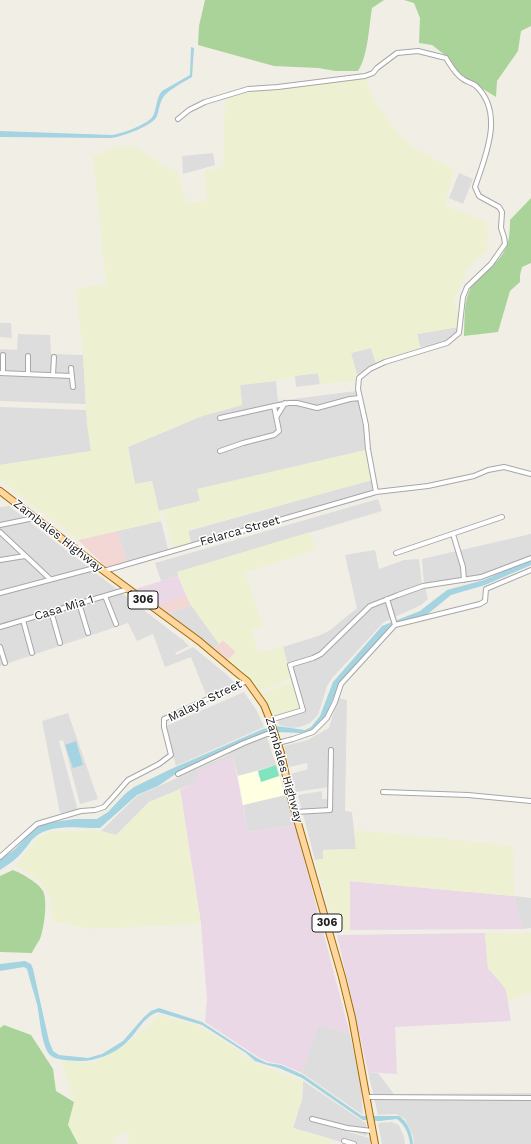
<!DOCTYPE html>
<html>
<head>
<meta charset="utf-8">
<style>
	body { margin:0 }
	canvas { display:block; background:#f1eee6 }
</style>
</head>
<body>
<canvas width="531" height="1144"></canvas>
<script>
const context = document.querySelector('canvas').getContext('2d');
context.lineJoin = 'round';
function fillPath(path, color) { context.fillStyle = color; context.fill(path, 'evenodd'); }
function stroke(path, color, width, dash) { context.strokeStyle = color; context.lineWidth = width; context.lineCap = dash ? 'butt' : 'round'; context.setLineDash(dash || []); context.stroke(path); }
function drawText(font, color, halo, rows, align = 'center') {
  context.font = font + ' "Work Sans",sans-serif'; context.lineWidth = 3; context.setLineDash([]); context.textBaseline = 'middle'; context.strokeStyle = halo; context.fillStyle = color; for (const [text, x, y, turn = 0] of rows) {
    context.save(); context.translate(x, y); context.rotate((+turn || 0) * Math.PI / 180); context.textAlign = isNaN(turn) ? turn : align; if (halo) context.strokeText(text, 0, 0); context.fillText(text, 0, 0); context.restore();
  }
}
fillPath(new Path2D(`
	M213 153 215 165 183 174 182 156Z
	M459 173 473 179 463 204 449 198Z
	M0 323H11L12 338 0 337Z
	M458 327V332L446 343 420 347 417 334Z
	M18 334 50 335 51 354 83 355 86 404 0 401V349L17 350Z
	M371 348 376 363 363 372 357 375 351 353Z
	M318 373 320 384 296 387 295 376Z
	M276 381 278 401 356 391 364 430 366 450 198 489 200 501 159 511 152 481 135 485 128 447 202 416 242 405 240 385Z
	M0 407 86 410 91 451 0 465Z
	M372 480 375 496 192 547 188 531Z
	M378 499 382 511 178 572V576L161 581 155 563Z
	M9 506 180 638H181L189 646 175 653 176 655 193 647 226 674 241 689 209 702 191 657 165 667 153 634 137 641 128 623 0 666V507Z
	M161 521 169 553 128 565 117 531Z
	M531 534V556L480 576 424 585 422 559Z
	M375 550 379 569 404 560 419 559 422 586 398 593 371 604 321 653 314 657 287 664 283 647 318 636 329 631 357 608 345 555Z
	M425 587 428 599 421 605 384 622 332 678 327 686 318 715 310 723 300 727 291 728 279 725 278 720 306 711 292 666 315 659 371 608 398 596Z
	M191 605 219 644 213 650 168 614Z
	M244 692 257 711 264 727 176 766 166 730V726Z
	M338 698 347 700 345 811 352 812 356 849 323 850V859L315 860 298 795 322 791V799H329V787L296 792 291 774 308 769 307 763 289 767 284 746 308 740 329 728Z
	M68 713 98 799 80 804 63 740 59 741 78 811 60 813 42 721Z
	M266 735 276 765 238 776 233 757 197 771V782L149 802 116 836 101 831 137 796 228 755 232 750Z
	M285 795 295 825 248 832 243 805Z
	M514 896 531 898V928L523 929Z
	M318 1025 350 1034 361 1087 363 1115 302 1073Z
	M368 1072 378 1073 394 1094 531 1093V1144H414L413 1136 405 1119 396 1114 378 1115Z
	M303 1081 366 1123 367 1136 345 1130 313 1119 312 1122 370 1138V1144H348L293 1128 302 1099Z
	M392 1122 399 1125 404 1137 405 1144H382L378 1123Z`), '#dedddd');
fillPath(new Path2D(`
	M117 531 128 565 109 570 78 540Z
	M186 595 191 605 168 614 157 605Z
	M223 640 236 652 227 661 213 650Z`), '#f3d7d5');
fillPath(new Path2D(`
	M178 576 186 595 157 605 135 589Z
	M233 756 248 832 295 825 350 1034 318 1025 302 1073 281 1064 268 1062 258 1057 205 1022 207 999 201 924 180 790 196 782 197 771Z
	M349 881 514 896 523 929 350 930Z
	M485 933 488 968 506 989 511 1021 395 1027 397 1074 368 1072 337 935Z`), '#ebd8e7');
fillPath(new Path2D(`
	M258 771 261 782 279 776 285 795 243 805 238 776Z`), '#ffffe2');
fillPath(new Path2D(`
	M365 78 374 100 398 134 414 148 454 169 445 206 486 221 488 234 487 250 474 262 466 272 462 284 454 297 458 314V327L417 334 420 347 376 363 371 348 351 353 357 375 354 381 320 384 318 373 295 376 275 381 240 385 242 405 202 416 128 447 135 484 152 481 161 521 78 540 0 480V465L91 451 87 424 83 355 76 289 106 284 93 157 118 146 136 148 154 159 164 167 177 170 187 203 207 200 204 171 223 167 225 99 249 92 279 89 347 79Z
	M366 450 372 480 188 530 192 547 174 551 163 510 200 501 197 489Z
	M310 532 316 550 245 572 263 627 252 630 258 653 283 646 291 678 258 692 227 661 236 652 223 640 219 644 191 605 177 572Z
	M292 682 301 710 271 719 260 695Z
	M180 790 201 924 91 929 53 921 50 898 40 882 16 865 38 837 51 831H101L116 835 149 802Z
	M354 830 490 843 513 847 514 896 350 881V930H335L315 860 323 859V850L356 849Z
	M485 933H531V993L508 1001 506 989 488 968Z
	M159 1015 197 1025 232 1046 255 1063 303 1081 302 1099 293 1128 331 1139V1144H128L129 1132 116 1137 114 1144H78L68 1125 74 1102 61 1060 88 1063 95 1062 131 1041Z`), '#eef1d1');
fillPath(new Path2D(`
	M205 0H384L372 8C369 26 368 56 358 71H336L318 68 274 66 198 45 199 26Z
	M404 0H531V26L521 31 518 51 497 81 496 97 459 74 449 58 432 45 419 43 420 18 414 3Z
	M531 198V263L522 267 520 275V282L510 291 498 332 464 336C465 320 463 298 473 284 477 279 484 274 489 269 507 253 510 243 510 220Z
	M13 870C21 873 39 883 43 891 48 901 44 929 40 939 37 944 34 948 32 953L0 952V876Z
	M4 1025 31 1035 53 1069 56 1091 74 1102 68 1125 78 1144H0V1028Z`), '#a9d399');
fillPath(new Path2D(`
	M276 765 279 776 261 782 258 771Z`), '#80e5bf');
fillPath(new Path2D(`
	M191 47 194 48 192 77C184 82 170 89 164 96 160 101 159 110 157 116 153 126 121 137 111 138L0 137V131L112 135C121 134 149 124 153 116 157 108 156 98 162 91L190 75Z
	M531 559V565L485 585 451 595 424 617 391 628 339 683 325 719 312 730 302 733 275 732 218 755 174 775 158 786 137 795 100 828C80 828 49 823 34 838 30 841 28 846 24 850 17 859 9 864 0 870V860L15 849 37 826 53 822 75 819H97L108 812 125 794 134 787 171 769 263 729 276 726 305 730 311 727 320 716 333 682 382 626 420 611 447 590 484 580Z
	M76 741 83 765 73 768 65 745Z
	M25 961 31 964 33 969 49 1041 53 1051 59 1055 88 1058 102 1054 123 1041 144 1017 151 1011 159 1008 202 1022 257 1058 267 1063 281 1065 303 1075 362 1116H399C408 1122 412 1133 413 1144H410C409 1134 405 1125 397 1119L379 1121 363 1120 302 1078 279 1068 267 1065 255 1061 246 1053 202 1025 158 1012C143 1017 137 1033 126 1043 114 1054 94 1062 78 1061 70 1060 55 1061 49 1054 41 1043 40 1018 37 1004 34 993 30 981 27 969L24 967 0 971V964Z`), '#a4d3e1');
const street = new Path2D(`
	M178 119 189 110 205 102 248 89 278 87 365 76 373 73 377 68 397 53 418 51 446 58C451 66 455 74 463 79 467 82 473 83 476 86 505 113 485 157 475 187L479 196 499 207 502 212 501 228 504 237 505 244 491 264 467 287 463 297 459 333 447 343 385 362 370 369 359 378 358 389 366 425 368 449 376 492
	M71 368 73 387
	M0 373 72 376
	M3 373V355
	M28 374V356
	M53 375 54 357
	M277 416 285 403
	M220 418 274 406
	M220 451 243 443 274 435 279 431 274 406 289 403H297L317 408 350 399 360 398
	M0 525 34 518
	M0 532 50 579
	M453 534 463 567 464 580
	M396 553 502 517
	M0 560 25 556
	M104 571 376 492 428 486 474 476 488 470 504 467 531 474
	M0 593 98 567
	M105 596 116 624
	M387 599 395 625
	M79 603 88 633
	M51 611 60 643
	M23 620 32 653
	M0 627 128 589
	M0 647 5 663
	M270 720 303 710 290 665 313 658 321 654 370 606 398 595 423 586 481 577 531 558
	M278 743 293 739 313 732 327 718 335 702 341 684 395 625 480 604 485 601 486 589 531 570
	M178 774 244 743 267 734H275
	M383 792 468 795 531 801
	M295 812 330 810 331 750
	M0 857 37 824 81 811 95 810 104 807 114 796 128 780 159 764 171 755 164 727V719L247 681
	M366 1097 531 1098
	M312 1119 347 1128 372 1131
	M344 1141 354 1144`);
const primary = new Path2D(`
	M0 491 104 571 199 641 237 673 247 681 264 705 270 720 281 753 290 795 342 977 352 1018 375 1144`);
stroke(street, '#a7a7a7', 6);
stroke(primary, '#9d6b00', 8);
stroke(street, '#fff', 4);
stroke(primary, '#ffd69e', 6);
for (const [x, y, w] of [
	[143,600,30],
	[327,923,30]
]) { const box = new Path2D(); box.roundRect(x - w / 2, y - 9, w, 18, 3); context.fillStyle = '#fff'; context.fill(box); stroke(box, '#202020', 1); }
drawText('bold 11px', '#202020', null, [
	["306",143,600],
	["306",327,923]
]);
drawText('12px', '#202020', '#fff', [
	["Felarca Street",240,531,-16],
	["Zambales Highway",58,536,38],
	["Casa Mia 1",64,608,-17],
	["Malaya Street",205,701,-26],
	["Zambales Highway",284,770,74]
]);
</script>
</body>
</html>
